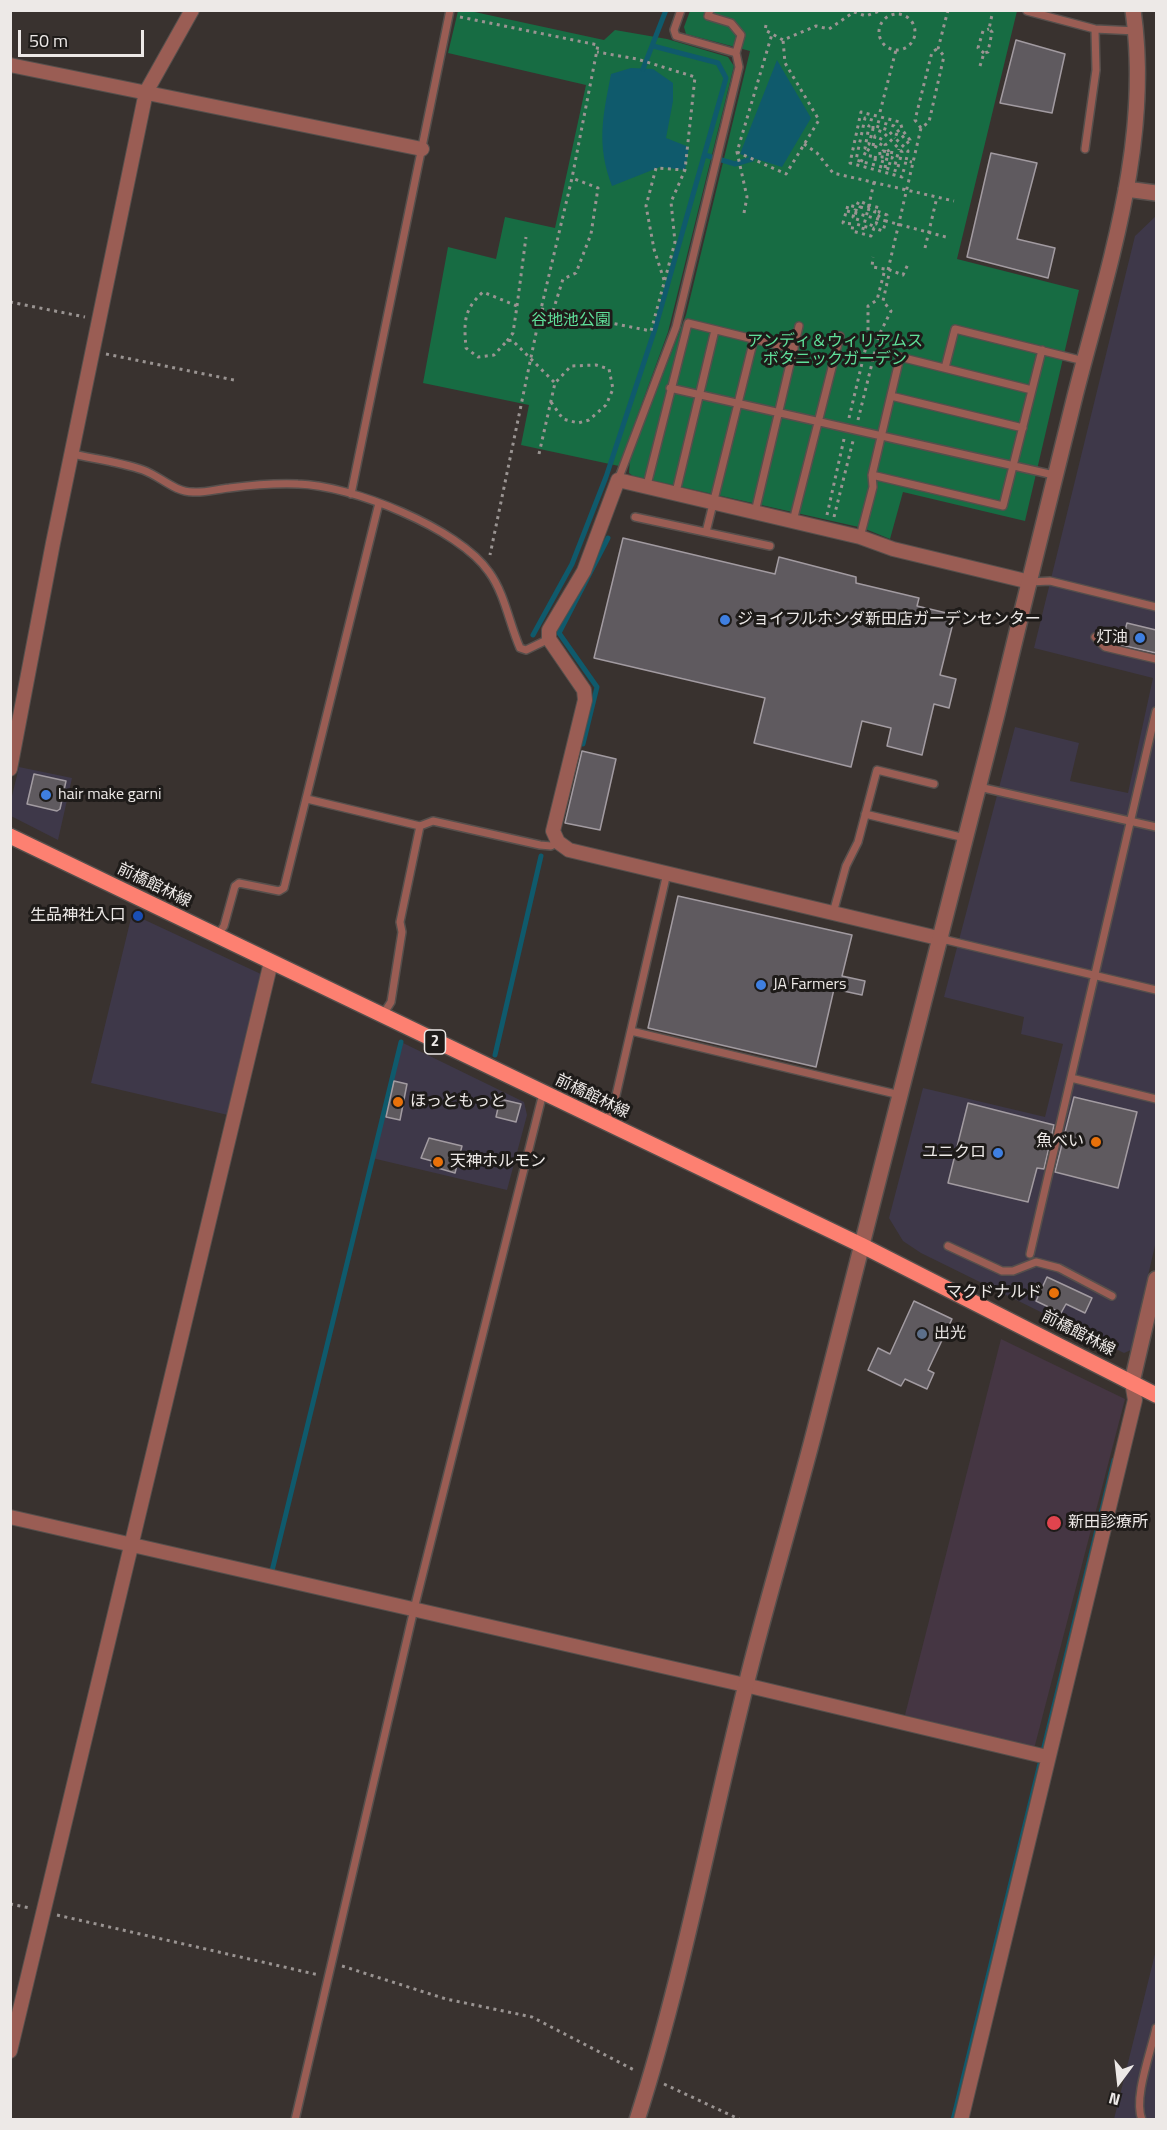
<!DOCTYPE html>
<html>
<head>
<meta charset="utf-8">
<style>
	body { margin:0 }
	#map { position:relative; width:1167px; height:2130px; overflow:hidden; background:#39322f; font-family:"Titillium Web",sans-serif }
	canvas { display:block }
	.frame { position:absolute; inset:0; border:12px solid #ede9e7; pointer-events:none }
	.north { position:absolute; left:1089px; top:2052px; width:60px; height:60px; -webkit-text-stroke:4px #1e1b19; paint-order:stroke; rotate:195deg; font-size:16px; font-weight:700; line-height:24px; text-align:center; color:#ede9e7 }
	.north::after { content:''; display:block; margin:auto; width:21px; height:27px; background:#ede9e7; clip-path:polygon(50% 0,100% 100%,50% 72%,0 100%) }
	.scale { position:absolute; left:18px; top:30px; width:126px; height:27px; box-sizing:border-box; border:3px solid #ede9e7; border-top:0; padding-left:8px; font-size:18px; line-height:21px; white-space:nowrap; color:#ede9e7; -webkit-text-stroke:4px #1e1b19; paint-order:stroke }
</style>
</head>
<body>
<div id="map">
<canvas width="1167" height="2130"></canvas>
<div class="frame"></div>
<div class="north">N</div>
<div class="scale">50 m</div>
</div>
<script>
const context = document.querySelector('canvas').getContext('2d');
context.lineJoin = 'round';
function fillPath(path, color) { context.fillStyle = color; context.fill(path, 'evenodd'); }
function stroke(path, color, width, dash) { context.strokeStyle = color; context.lineWidth = width; context.lineCap = dash ? 'butt' : 'round'; context.setLineDash(dash || []); context.stroke(path); }
function drawText(font, color, halo, rows, align = 'center') {
  context.font = font + ' "Titillium Web","Noto Sans JP",sans-serif'; context.lineWidth = 6; context.setLineDash([]); context.textBaseline = 'middle'; context.strokeStyle = halo; context.fillStyle = color; for (const [text, x, y, turn = 0] of rows) {
    context.save(); context.translate(x, y); context.rotate((+turn || 0) * Math.PI / 180); context.textAlign = isNaN(turn) ? turn : align; if (halo) context.strokeText(text, 0, 0); context.fillText(text, 0, 0); context.restore();
  }
}
fillPath(new Path2D(`
	M1156 216V1241L1131 1350 1124 1353 921 1253 903 1241 889 1218 923 1088 1045 1117 1063 1044 1021 1034 1024 1017 944 997 1015 727 1079 743 1070 781 1128 793 1153 678 1034 648 1135 236Z
	M19 767 72 778 58 840 11 816V800Z
	M132 914 263 975 228 1115 91 1083Z
	M401 1042 524 1102 527 1115 507 1190 372 1158Z
	M1156 1950V2119H1114Z`), '#3e3849');
fillPath(new Path2D(`
	M1001 1339 1125 1399 1034 1749 905 1715Z`), '#453643');
fillPath(new Path2D(`
	M458 11H470L604 40 615 30 667 39 728 57 734 66 668 332 619 466 521 445 529 405 423 383 448 247 496 259 505 217 555 228 586 85 448 53Z
	M690 11H1017L957 259 1079 290 1025 521 903 492 890 539 863 528 633 476 629 473 630 459 686 315 750 51 686 34 684 27Z`), '#176c43');
fillPath(new Path2D(`
	M777 60 811 118 782 167 740 154Z
	M631 68 653 69 673 83V101L666 138 689 147 685 170 660 167 612 186C596 144 603 116 611 74Z`), '#0f5a6c');
stroke(new Path2D(`
	M643 69 666 10
	M705 155 735 164 752 159
	M533 635 572 564 606 477 655 329 726 78 718 63 653 46
	M583 744 597 687 559 633 608 538
	M495 1055 541 856
	M271 1575 401 1042
	M953 2120 1114 1460`), '#0f5a6c', 5);
const building = new Path2D(`
	M1016 40 1065 54 1052 113 1000 103Z
	M991 153 1037 163 1017 239 1055 248 1048 278 967 257Z
	M623 538 775 574 779 557 856 577V583L919 598 917 606 955 615 940 675 956 679 949 708 934 704 922 755 887 746 891 728 862 721 851 767 754 743 765 698 594 658Z
	M1127 623 1156 630V653L1121 645Z
	M582 751 616 759 600 830 565 823Z
	M34 774 66 781 60 809 57 811 27 804Z
	M678 896 852 935 842 976 865 981 862 995 834 989 816 1067 648 1028Z
	M394 1081 407 1084 400 1120 386 1117Z
	M1074 1097 1137 1112 1118 1188 1055 1172Z
	M500 1099 521 1104 516 1122 496 1117Z
	M968 1103 1054 1125 1044 1169 1037 1168 1028 1202 948 1183Z
	M429 1138 462 1146 455 1173 431 1166 432 1161 421 1158Z
	M1047 1277 1092 1298 1085 1313 1066 1304 1061 1313 1036 1301Z
	M914 1301 952 1319 928 1370 934 1373 927 1389 905 1379 901 1386 868 1370 878 1348 890 1354Z`);
fillPath(building, '#5f5a5f');
stroke(building, '#a29ba1', 1.5);
const service = new Path2D(`
	M710 10 708 16 731 23 741 35 736 53
	M1027 11 1095 29 1136 31
	M1085 149 1096 70 1095 29
	M945 368 955 329 1084 361
	M670 388 1054 475
	M891 396 1023 428
	M72 454C95 459 120 462 143 470 160 476 174 492 193 492 204 493 218 489 229 488 252 485 275 483 298 484 350 485 459 528 489 572 505 594 509 623 520 648L526 650 549 639
	M872 475 1003 506 1042 350
	M618 480 676 327 739 67 736 53 676 36 674 30 681 10
	M647 485 688 323 794 349
	M676 492 715 330
	M351 494 450 10
	M755 512 799 326
	M635 517 770 546
	M793 521 840 336
	M706 532 754 339
	M860 537 873 487 872 475 900 357 1032 390
	M1030 582 1050 581 1156 607
	M1095 637 1105 647 1156 659
	M979 787 1156 827
	M307 799 420 826 433 821 540 845 551 846 558 842
	M865 814 965 838
	M833 913 846 866 858 842 877 770 934 784
	M217 936 224 926 235 886 239 883 279 891 284 888 379 503
	M942 939 1156 990
	M382 1016 391 1002 402 932 400 922 420 826
	M631 1031 900 1095
	M1071 1078 1156 1099
	M605 1123 614 1104 667 873
	M948 1246 1002 1271H1013L1036 1262 1059 1268 1112 1296
	M1030 1254 1156 711
	M295 2120 414 1609 543 1093
	M1142 2120C1133 2098 1151 2052 1156 2028`);
const minor = new Path2D(`
	M10 65 422 149
	M10 769 53 543 146 92 192 10
	M942 939 569 850 558 842 553 831 585 700 584 690 549 639V630L584 571 618 480 860 537 893 549 1030 582
	M10 1517 745 1685 1047 1757
	M10 2051 271 962
	M961 2120 1135 1400 1132 1382`);
const tertiary = new Path2D(`
	M1126 189 1156 193
	M1132 1382 1156 1279
	M637 2120C685 1971 712 1816 751 1665 771 1587 794 1510 814 1433 877 1194 937 954 997 714 1023 608 1048 502 1075 396 1107 270 1152 142 1133 10`);
const primary = new Path2D(`
	M10 836 861 1245 1156 1395`);
stroke(service, '#564f4c', 10);
stroke(minor, '#564f4c', 16);
stroke(tertiary, '#564f4c', 18);
stroke(primary, '#564f4c', 18);
stroke(new Path2D(`
	M879 32a18 18 0 1 1 36 0a18 18 0 1 1-36 0Z
	M460 17 598 45 572 178 541 309 490 555
	M766 25 765 30 783 40 816 26 829 29 854 12 866 16 882 10
	M984 53 978 48 983 31 989 29
	M980 66 984 53 988 52 992 32 989 29 993 10
	M880 112 896 50
	M921 128 915 120 932 52 937 49
	M873 129V125L888 130 895 138
	M897 133 895 138 908 151 906 161
	M804 144 817 153 833 173 954 201
	M873 146 875 136 883 140 879 148 869 144 873 129 883 132 902 152 897 171 856 160 865 118 894 126 909 144 910 140 903 131 900 122 861 112 850 163 902 177 906 161 912 162
	M867 149 871 152 870 158 895 165 899 149
	M737 152 786 174 819 120 785 63 783 40
	M889 152 885 145 891 141
	M875 159 876 154 883 153
	M861 162 867 149 865 148 869 126 864 123
	M885 168 887 157 892 158 894 153C890 152 887 152 883 151L882 157H887L888 152
	M874 182 869 205 880 208 879 212 887 215 886 221 946 237
	M860 207 875 211 874 214 879 216 876 224 872 223 870 228 856 224 858 218 853 217 855 210 859 211Z
	M847 211C860 214 873 218 886 221L883 231 874 228 871 236 852 231 853 224 843 223 848 205 856 207 859 201 869 205C867 214 864 224 862 233
	M744 213 747 197 737 152 772 34
	M925 248 937 197
	M888 270 921 128 929 122 944 56 938 49 948 10
	M664 280 654 249 646 206 656 168 684 170
	M10 302 85 317
	M517 306 526 237
	M541 309 651 331 675 242 671 202 685 170 695 77 637 59 597 52
	M553 311 563 279 576 273 591 234 598 188 572 178
	M507 341 513 333 517 306 483 292C463 310 464 323 466 348L478 357 494 355 507 341 512 340 555 383
	M106 354 234 380
	M849 418 868 338V306L877 300 885 269 872 267 873 257
	M858 420 879 335 891 311 883 301 890 270 903 275 908 264
	M539 454 555 383 571 366 596 365 609 369 613 389 606 405 589 420 578 423 563 419 551 402
	M827 515 844 439
	M834 517 853 441
	M10 1904 30 1908
	M57 1915 319 1975
	M342 1966 446 1999 532 2017 636 2071
	M664 2084 741 2120`), '#9a9492', 3, [3, 4.5]);
stroke(service, '#9a5d54', 7);
stroke(minor, '#9a5d54', 14);
stroke(tertiary, '#9a5d54', 15);
stroke(primary, '#fd8071', 15);
for (const [x, y, r, color] of [
	[725,620,6,"#3f7fe0"],
	[1140,638,6,"#3f7fe0"],
	[46,795,6,"#3f7fe0"],
	[138,916,6,"#1a4fb4"],
	[761,985,6,"#3f7fe0"],
	[398,1102,6,"#e8710a"],
	[1096,1142,6,"#e8710a"],
	[998,1153,6,"#3f7fe0"],
	[438,1162,6,"#e8710a"],
	[1054,1293,6,"#e8710a"],
	[922,1334,6,"#5c6f8a"],
	[1054,1523,8,"#e0444e"]
]) { const dot = new Path2D(); dot.arc(x, y, r, 0, 2 * Math.PI); context.fillStyle = color; context.fill(dot); stroke(dot, '#1e1b19', 2); }
for (const [x, y, w] of [
	[435,1042,21]
]) { const box = new Path2D(); box.roundRect(x - w / 2, y - 12, w, 24, 4.5); context.fillStyle = '#1e1b19'; context.fill(box); stroke(box, '#ede9e7', 1.5); }
drawText('bold 15px', '#ede9e7', null, [
	["2",435,1042]
]);
drawText('16px', '#5fe09a', '#1e1b19', [
	["谷地池公園",571,321],
	["アンディ＆ウィリアムス",835,342],
	["ボタニックガーデン",835,360]
]);
drawText('16px', '#ede9e7', '#1e1b19', [
	["ジョイフルホンダ新田店ガーデンセンター",737,620],
	["灯油",1128,638,"right"],
	["hair make garni",58,795],
	["生品神社入口",126,916,"right"],
	["JA Farmers",773,985],
	["ほっともっと",410,1102],
	["魚べい",1084,1142,"right"],
	["ユニクロ",986,1153,"right"],
	["天神ホルモン",450,1162],
	["マクドナルド",1042,1293,"right"],
	["出光",934,1334],
	["新田診療所",1068,1523]
], 'left');
drawText('16px', '#ede9e7', '#1e1b19', [
	["前橋館林線",154,886,26],
	["前橋館林線",592,1097,26],
	["前橋館林線",1078,1334,27]
]);
</script>
</body>
</html>
